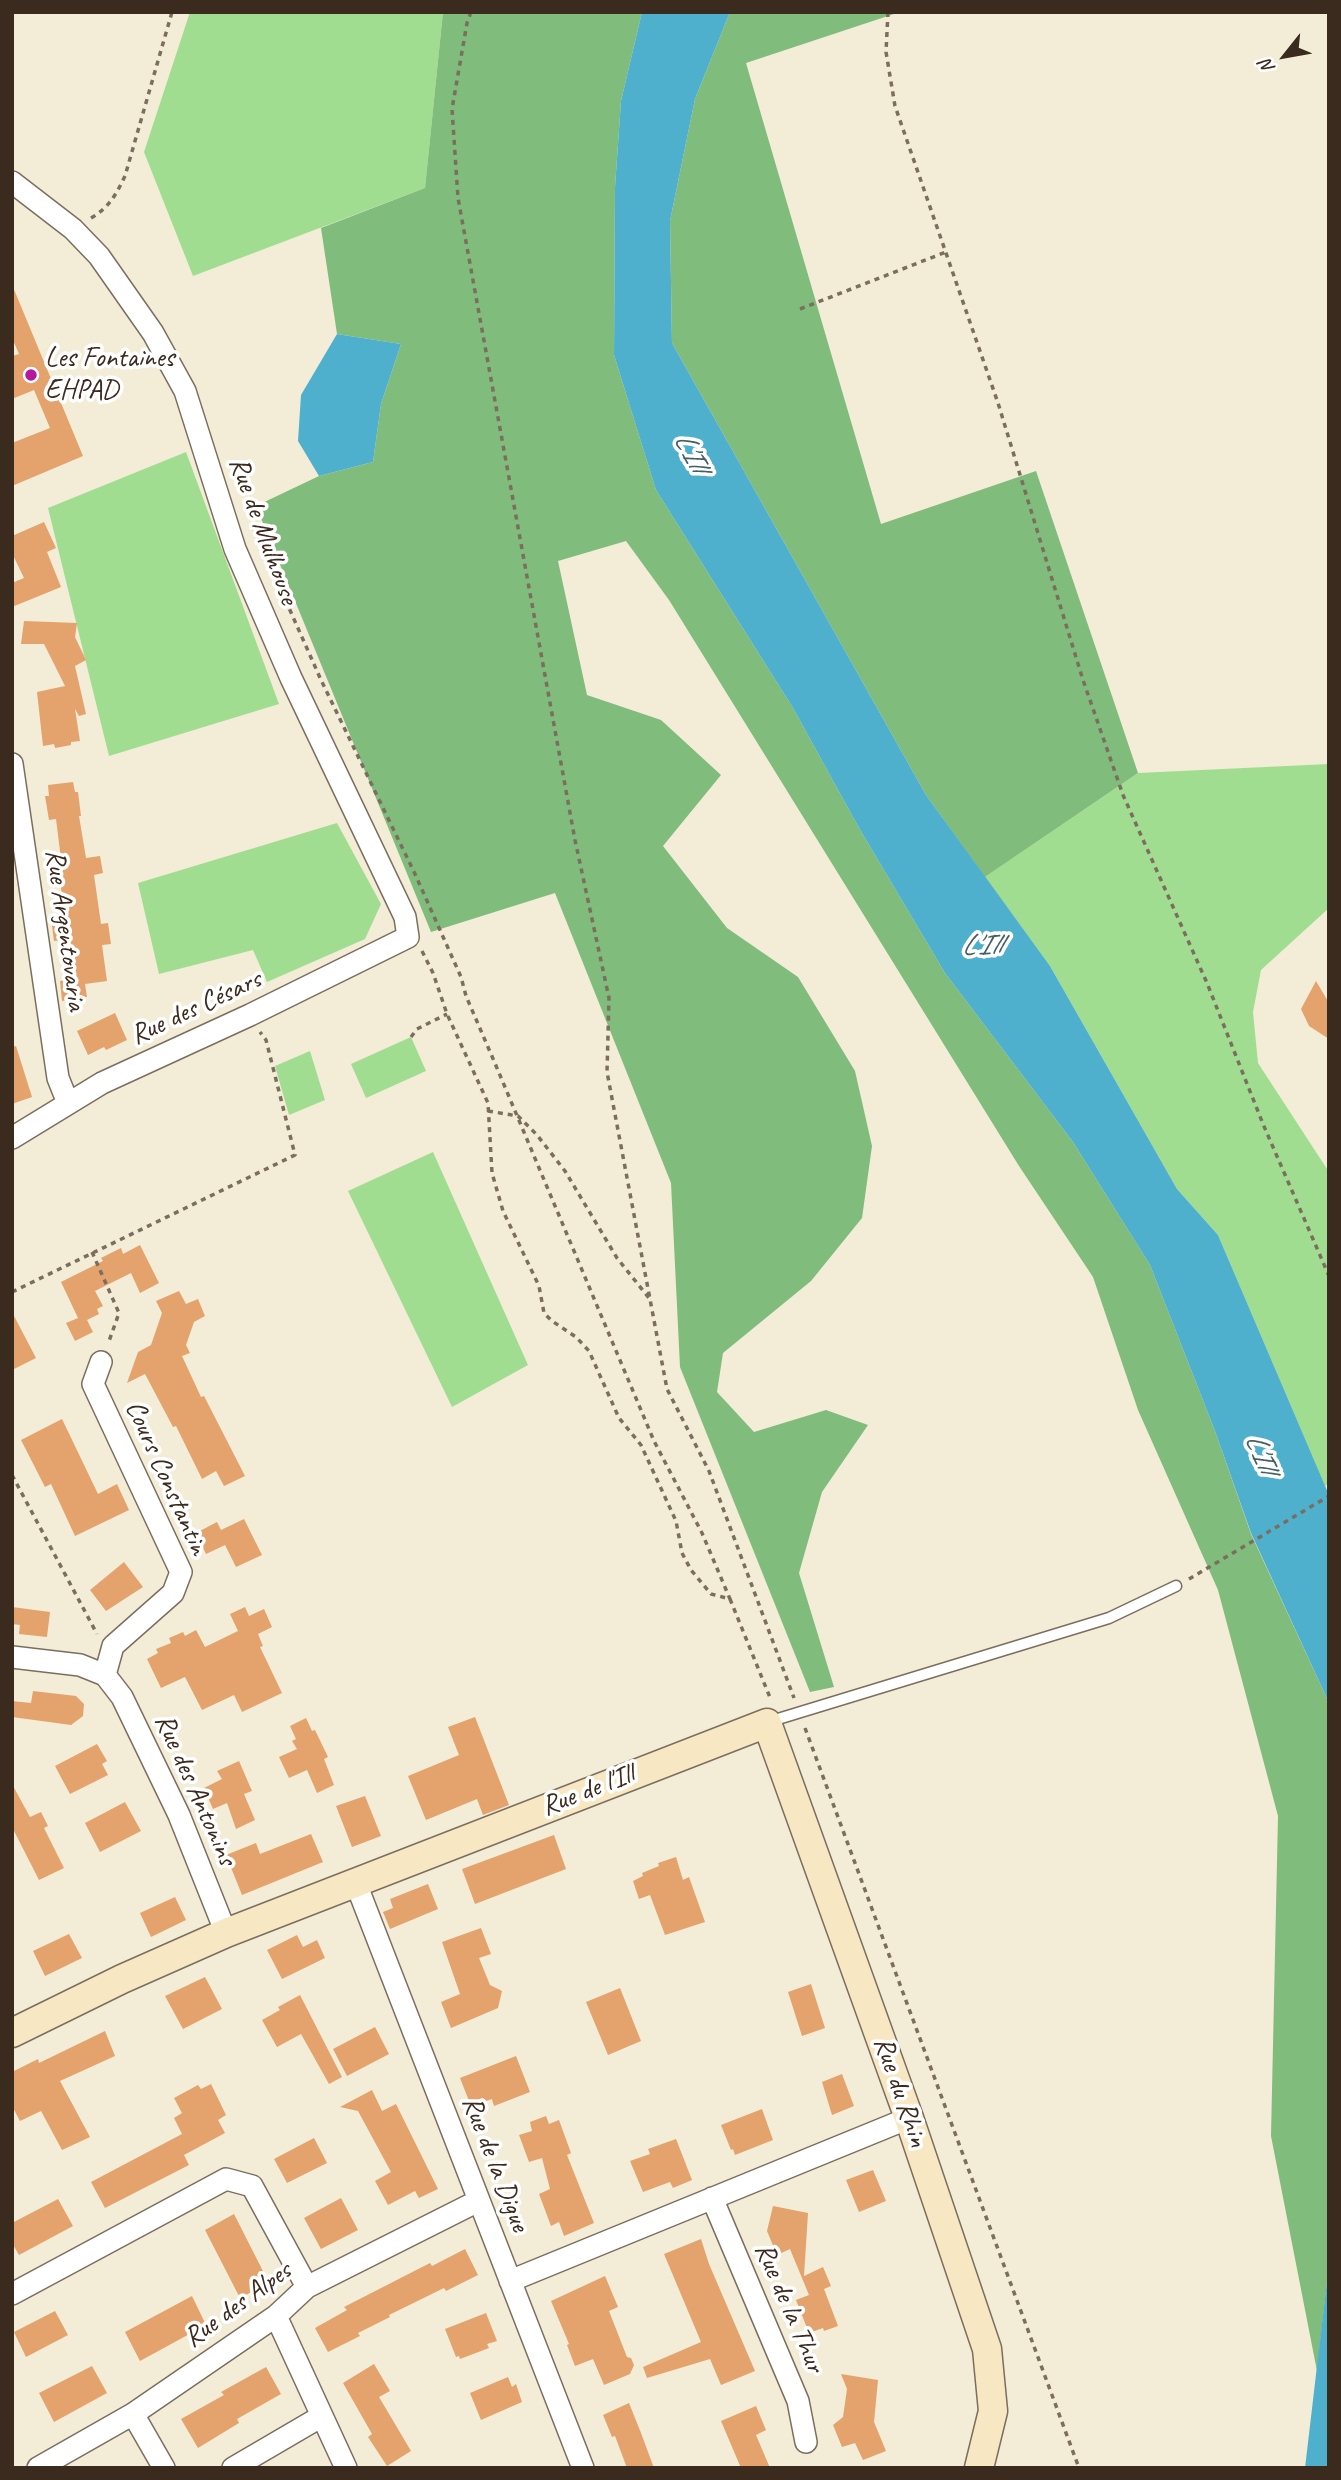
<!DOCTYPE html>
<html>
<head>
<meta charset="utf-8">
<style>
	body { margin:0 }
	#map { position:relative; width:1341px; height:2480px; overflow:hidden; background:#f3ecd7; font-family:Caveat,sans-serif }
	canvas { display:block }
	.frame { position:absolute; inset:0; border:14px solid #3b2a1e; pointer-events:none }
	.north { position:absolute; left:1250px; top:21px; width:70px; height:70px; -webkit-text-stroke:5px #fff; paint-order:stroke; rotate:239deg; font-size:19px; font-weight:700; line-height:28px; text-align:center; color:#3b2a1e }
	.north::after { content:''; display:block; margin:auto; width:24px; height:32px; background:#3b2a1e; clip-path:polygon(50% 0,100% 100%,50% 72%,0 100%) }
</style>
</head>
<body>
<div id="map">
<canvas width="1341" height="2480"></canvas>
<div class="frame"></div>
<div class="north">N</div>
</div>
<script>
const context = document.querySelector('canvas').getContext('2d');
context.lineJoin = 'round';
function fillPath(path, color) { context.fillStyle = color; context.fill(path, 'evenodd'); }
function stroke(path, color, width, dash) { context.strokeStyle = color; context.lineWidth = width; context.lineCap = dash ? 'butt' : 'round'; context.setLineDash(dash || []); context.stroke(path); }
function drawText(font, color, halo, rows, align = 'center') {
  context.font = font + ' Caveat,sans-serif'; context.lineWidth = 7; context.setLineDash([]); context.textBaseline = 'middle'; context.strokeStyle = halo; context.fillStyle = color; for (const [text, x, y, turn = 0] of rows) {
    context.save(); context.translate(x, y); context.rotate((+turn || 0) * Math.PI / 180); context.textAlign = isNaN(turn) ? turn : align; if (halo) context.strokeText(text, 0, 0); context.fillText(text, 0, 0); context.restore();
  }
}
fillPath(new Path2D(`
	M190 12H443L425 188 193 276 144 152Z
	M186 452 279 704 109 756 48 508Z
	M1329 764V908L1261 970 1253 1012 1258 1063 1329 1172V1483L1325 1486 1218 1235 1177 1189 1050 966 985 877 1138 773Z
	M337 823 381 904 365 939 267 982 253 950 159 974 138 883Z
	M411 1037 426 1071 366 1098 351 1064Z
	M310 1051 325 1100 289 1115 275 1066Z
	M433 1152 528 1365 452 1407 348 1191Z`), '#a1dd91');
fillPath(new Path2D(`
	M443 12H642L621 101 615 187 614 355 656 490 793 708 859 828 945 973 1073 1142 1150 1265 1215 1431 1251 1534 1329 1703V2264L1317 2371 1271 2136 1278 1816 1218 1590 1138 1410 1093 1277 1019 1166 669 600 626 541 558 561 587 695 661 720 721 775 663 846 727 928 798 977 855 1071 872 1146 862 1218 811 1281 723 1353 717 1392 754 1432 826 1410 868 1425 822 1492 799 1573 834 1687 810 1692 680 1367 671 1183 555 893 431 932 256 506 319 476 373 462 381 404 401 344 337 334 321 228 425 188Z
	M730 12H900L746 63 881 524 1036 471 1138 773 985 877 926 795 672 343 670 221 695 99Z`), '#80bc7b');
fillPath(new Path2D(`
	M642 12H730L695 99 670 221 672 343 926 795 1050 966 1177 1189 1218 1235 1329 1495V1703L1251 1533 1215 1431 1150 1265 1073 1142 945 973 859 828 793 708 656 490 614 355 615 187 621 101Z
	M337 334 401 344 381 404 373 462 319 476 298 441 301 395Z
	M1329 2264V2468H1305Z`), '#4fb0ce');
fillPath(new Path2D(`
	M13 287 83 456 12 486V443L50 428 34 390 12 399V356L19 354 12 338Z
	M44 522 56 548 47 552 61 587 12 607V583L24 578 12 553V536Z
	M24 621 77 623 75 637 86 660 75 666 86 714 79 716 75 709 80 741 71 742V745L55 748 54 744 43 746 37 692 65 686 44 644H21Z
	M73 782 75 792H78L81 816H79L86 858 100 856 103 873 94 875 101 924 108 923 111 944 102 945 107 981 85 984 87 997 62 1001 60 981 77 978 70 939 54 941 51 918 65 916 58 868 62 867 56 819 49 820 45 796H49L48 785Z
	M1316 981 1329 1003V1039L1309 1026 1301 1009Z
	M115 1013 127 1040 106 1050 104 1047 88 1055 77 1031Z
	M16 1046 32 1097 12 1104V1047Z
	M140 1245 159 1283 140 1293 131 1273 95 1291 103 1306 97 1309 99 1314 87 1320 93 1332 75 1341 66 1323 78 1318 61 1282 103 1261 101 1258 121 1248 123 1254Z
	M179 1291 186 1304 198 1299 205 1316 194 1322 186 1345 190 1353 182 1356 201 1397 204 1396 245 1476 224 1486 216 1471 202 1479 176 1426 173 1427 145 1374 127 1383 138 1352 151 1345 162 1313 156 1301Z
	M12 1312 36 1358 12 1370Z
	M62 1419 98 1494 117 1484 129 1510 75 1536 51 1484 45 1487 21 1440Z
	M244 1519 262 1555 236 1567 225 1545 206 1554 196 1533 217 1522 221 1530Z
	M124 1562 143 1587 106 1611 90 1590Z
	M12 1607 50 1612 47 1637 19 1634 20 1625 12 1624Z
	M245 1607 249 1616 264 1609 272 1627 258 1634 263 1646 260 1647 282 1693 242 1712 234 1695 202 1710 185 1677 161 1688 147 1659 158 1653 156 1649 171 1643 169 1638 183 1632 185 1636 196 1630 205 1647 238 1631 230 1614Z
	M33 1691 76 1696 84 1704 83 1716 71 1725 12 1717V1701L31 1703Z
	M475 1717 509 1805 483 1815 477 1799 426 1820 408 1776 459 1755 448 1727Z
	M306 1718 312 1731 315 1730 328 1757 324 1759 334 1785 317 1793 307 1770 289 1778 279 1757 297 1749 292 1741 296 1739 290 1726Z
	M97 1744 107 1761 102 1764 108 1775 70 1794 55 1766Z
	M239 1761 252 1791 244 1794 255 1820 236 1829 227 1803 213 1809 204 1788 222 1779 217 1771Z
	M12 1784 30 1817 41 1812 48 1826 44 1828 64 1868 39 1880 12 1827Z
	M365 1796 381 1836 352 1847 336 1806Z
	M125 1802 141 1831 100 1852 85 1823Z
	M311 1834 323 1862 242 1895 226 1855 256 1843 260 1854Z
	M554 1835 566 1869 475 1904 462 1869Z
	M676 1857 683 1880 689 1877 705 1922 665 1935 650 1895 639 1899 633 1881 643 1876 642 1873 659 1866 658 1863Z
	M428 1884 438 1909 390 1929 383 1912 393 1908 390 1899Z
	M175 1897 186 1920 151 1937 140 1913Z
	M481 1928 491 1954 479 1958 490 1985 502 1991 498 2008 451 2028 441 2002 460 1994 442 1942Z
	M69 1934 82 1958 45 1976 33 1951Z
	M297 1935 303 1947 317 1940 325 1958 282 1979 267 1950Z
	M205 1977 222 2009 183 2029 165 1996Z
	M811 1984 825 2028 802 2036 788 1992Z
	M620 1988 641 2041 608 2055 586 2002Z
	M300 1995 342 2077 329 2084 301 2034 277 2047 262 2020 280 2010 278 2007Z
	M375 2027 389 2054 347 2076 333 2049Z
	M105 2031 115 2056 60 2081 90 2137 62 2150 41 2111 20 2121 12 2106V2072L38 2059 39 2063Z
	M516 2056 530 2092 494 2106 492 2099 471 2106 460 2078Z
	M842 2074 854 2106 832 2115 822 2082Z
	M211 2084 226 2115 218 2120 225 2133 184 2155 189 2165 105 2208 91 2182 182 2134 174 2118 182 2113 174 2098 198 2085 201 2089Z
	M372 2090 382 2111 396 2104 438 2189 419 2198 415 2191 388 2205 375 2181 391 2172 358 2111 340 2107Z
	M762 2109 773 2140 735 2155 733 2149 731 2150 721 2125Z
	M546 2116 549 2124 559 2120 571 2153 567 2155 594 2223 564 2236 559 2222 551 2226 539 2194 550 2189 542 2158 529 2162 519 2135 532 2131 530 2122Z
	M314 2138 327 2163 287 2183 274 2159Z
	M676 2139 692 2180 673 2188 670 2182 643 2192 630 2161 650 2154 648 2149Z
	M873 2170 886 2201 859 2212 846 2180Z
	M341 2198 358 2230 321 2249 304 2218Z
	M58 2199 73 2226 19 2255 12 2243V2223Z
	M773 2206 808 2213 804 2276 823 2267 831 2286 824 2289 838 2326 824 2331 823 2328 809 2333 796 2300 809 2295 790 2249 777 2255 767 2231Z
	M234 2214 269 2283 240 2298 205 2230Z
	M701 2239 709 2264 755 2371 721 2385 710 2359 647 2378 643 2367 701 2342 664 2254Z
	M465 2249 478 2275 446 2291 444 2288 389 2315 390 2317 358 2333 360 2336 328 2352 315 2328 347 2310 344 2307 430 2263 432 2266Z
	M605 2276 618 2307 609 2311 627 2357 631 2358 634 2365 630 2374 604 2385 593 2359 575 2366 567 2345 569 2344 551 2301Z
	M192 2296 206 2325 140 2361 125 2332Z
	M55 2311 68 2335 26 2357 14 2332Z
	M486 2313 497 2341 487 2344 489 2348 460 2359 459 2356 456 2357 445 2329Z
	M374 2364 390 2391 379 2397 411 2451 387 2466 368 2437 372 2434 343 2383Z
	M92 2366 107 2393 54 2422 39 2393Z
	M266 2367 281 2394 237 2419 239 2423 198 2448 181 2419 224 2395 221 2392Z
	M841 2374 878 2380 874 2422 886 2451 863 2460 855 2443 842 2447 833 2425 843 2417 847 2389Z
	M508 2377 512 2387 516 2384 522 2402 481 2420 470 2393Z
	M629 2403 641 2433 654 2468H627L615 2436 612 2437 603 2415Z
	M756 2406 766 2430 756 2435 770 2468H741L721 2421Z`), '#e4a26c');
const lane = new Path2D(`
	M768 1722 1109 1618 1176 1586`);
const street = new Path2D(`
	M12 182 73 229 99 256 153 333 185 391 235 549 291 678 405 917 408 937 250 1015 102 1083 12 1138
	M12 764 58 1078 68 1103
	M101 1362 93 1384 181 1572 173 1593 113 1646 105 1675
	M12 1657 80 1665 105 1675
	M105 1675 122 1697 179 1815 226 1933
	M355 1881 583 2468
	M712 2198 798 2401 806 2442
	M510 2281 909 2118
	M12 2294 226 2179 252 2186 307 2287
	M276 2316 346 2468
	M133 2414 164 2468
	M38 2468 133 2414 276 2316 307 2287 478 2201
	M233 2468 322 2416`);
const secondary = new Path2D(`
	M12 2033 122 1979 226 1933 767 1723 909 2118 987 2349 993 2411 979 2468`);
stroke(lane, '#7b6e5f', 13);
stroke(street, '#7b6e5f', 24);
stroke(secondary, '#7b6e5f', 31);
stroke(new Path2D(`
	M471 12 467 23 452 109 458 198 575 840 609 998 607 1072 667 1389 709 1471 794 1698
	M888 12 886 52 895 106 998 403 1083 680 1123 795 1207 983 1263 1124 1329 1276
	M91 218C109 208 117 193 125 176L172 12
	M800 309 946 252
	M253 527 321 680 415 874 461 977 466 996 494 1061 654 1441 702 1533 730 1599
	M422 951 433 973 447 1014 488 1103 492 1173 503 1211 539 1286 544 1313 552 1321 576 1337 589 1351 619 1418 641 1445 676 1521 682 1553 691 1570 711 1594 730 1599 771 1700
	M411 1037 417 1029 447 1014
	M488 1111 518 1116 537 1135 565 1171 617 1258 649 1298
	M92 1252 119 1313 108 1344
	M12 1292 295 1155 266 1040 260 1032
	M12 1475 97 1634
	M1189 1579 1329 1496
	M805 1728 1079 2468`), '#7b6e5f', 3.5, [5, 5]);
stroke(lane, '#fff', 10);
stroke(street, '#fff', 21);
stroke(secondary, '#f7e8c3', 28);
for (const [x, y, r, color] of [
	[31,375,7,"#b5179e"]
]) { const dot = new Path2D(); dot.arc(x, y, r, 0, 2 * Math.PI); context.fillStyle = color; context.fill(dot); stroke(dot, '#fff', 2.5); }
drawText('28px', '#3b2a1e', '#fff', [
	["Les Fontaines",45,359],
	["EHPAD",45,391]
], 'left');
drawText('28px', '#3b2a1e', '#fff', [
	["Rue de Mulhouse",263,531,70],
	["Rue Argentovaria",65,930,82],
	["Rue des Césars",196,1008,-25],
	["Cours Constantin",166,1478,66],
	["Rue des Antonins",195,1790,66],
	["Rue de l'Ill",588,1791,-21],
	["Rue du Rhin",900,2092,71],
	["Rue de la Digue",495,2164,69],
	["Rue des Alpes",238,2305,-36],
	["Rue de la Thur",789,2308,67]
]);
drawText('italic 30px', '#436064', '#fff', [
	["L'Ill",690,452,63],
	["L'Ill",981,946],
	["L'Ill",1260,1453,68]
]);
</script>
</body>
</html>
